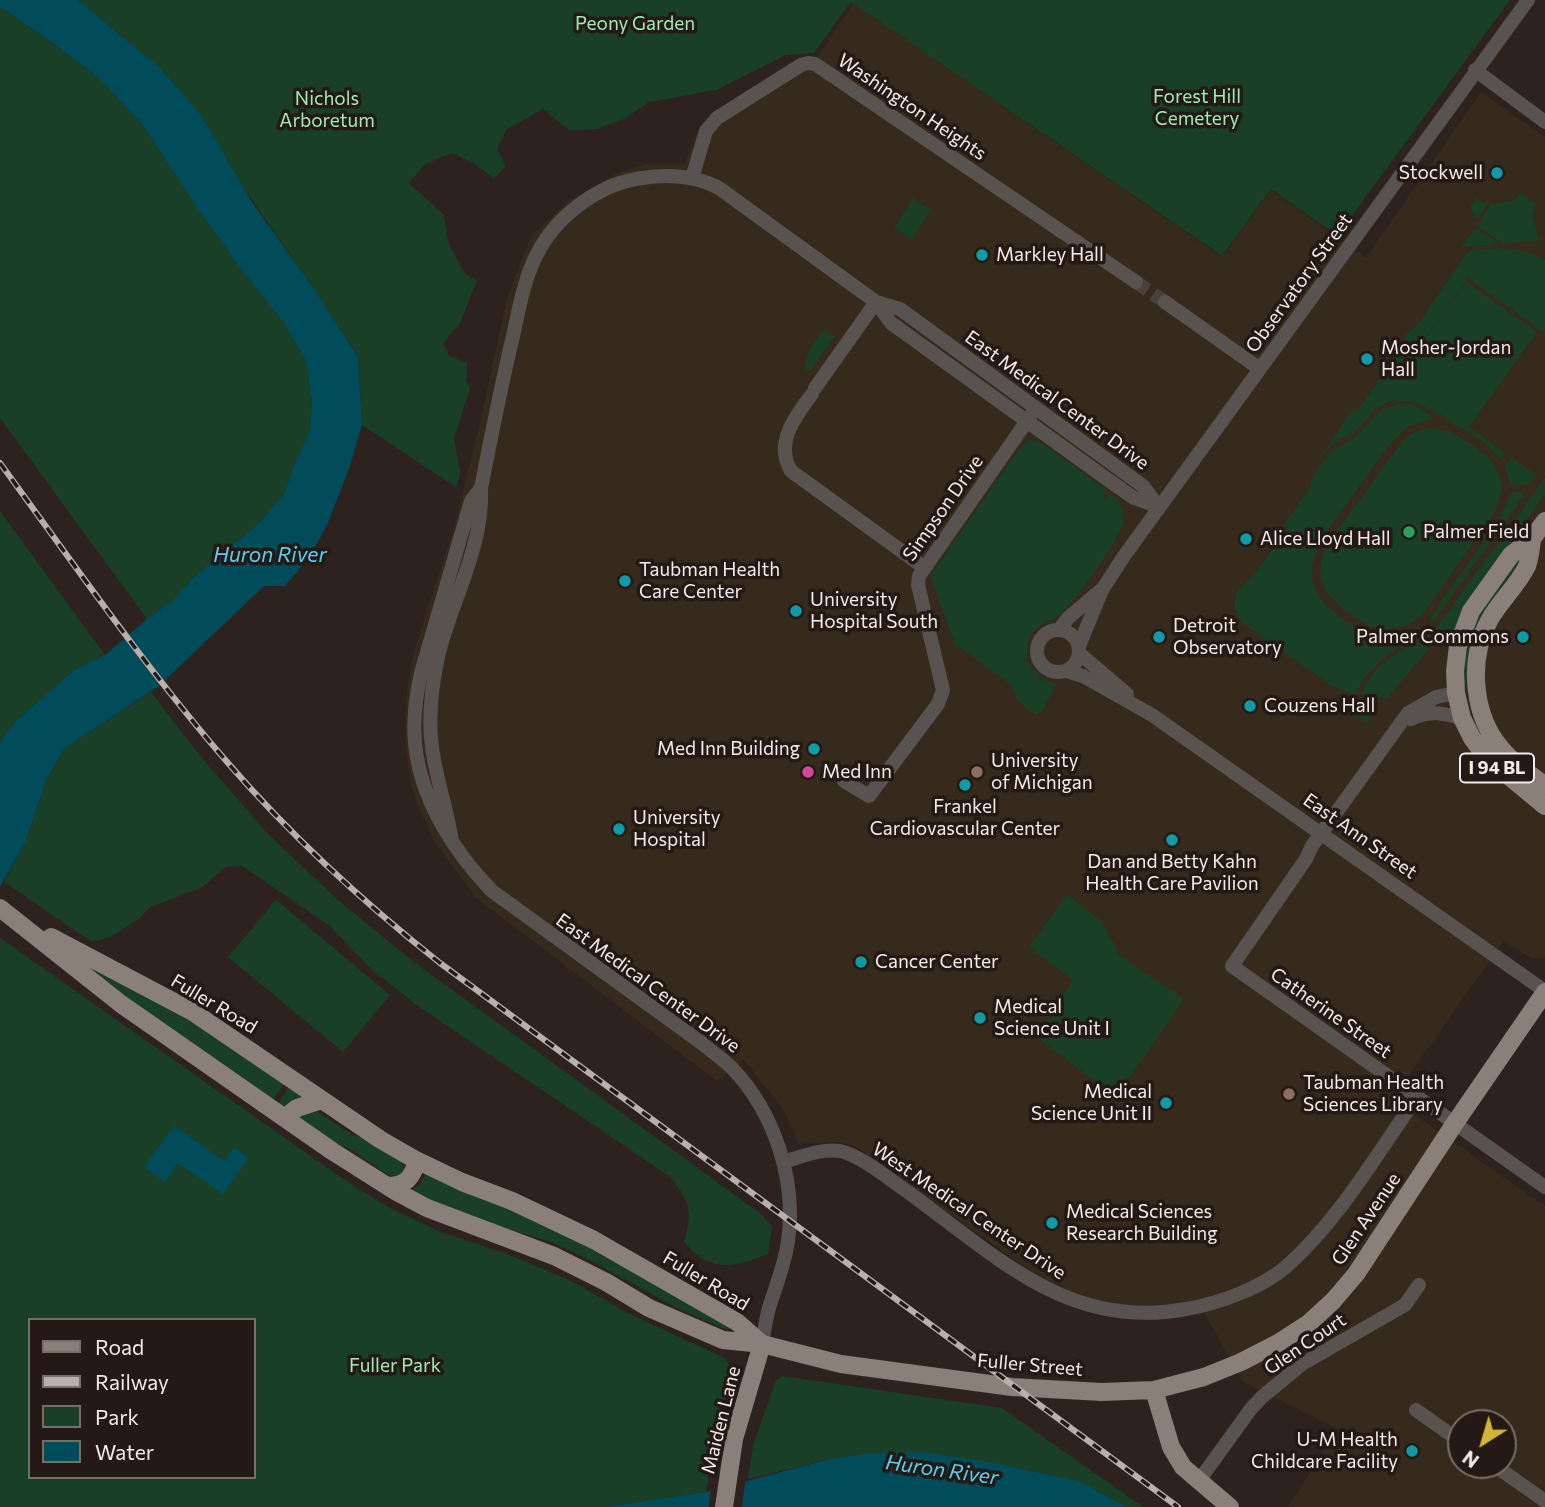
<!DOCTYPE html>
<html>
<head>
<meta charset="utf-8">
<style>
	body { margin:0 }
	#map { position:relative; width:1545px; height:1507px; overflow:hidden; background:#2e221e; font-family:Commissioner,sans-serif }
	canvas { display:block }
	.legend { position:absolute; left:28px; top:1318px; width:228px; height:161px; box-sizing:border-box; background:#241914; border:2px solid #776d69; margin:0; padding:9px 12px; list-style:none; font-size:21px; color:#f3ebe8 }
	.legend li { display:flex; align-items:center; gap:14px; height:35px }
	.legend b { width:35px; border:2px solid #776d69 }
	.north { position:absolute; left:1447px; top:1409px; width:70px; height:70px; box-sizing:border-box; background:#241914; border:2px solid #776d69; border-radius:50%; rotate:217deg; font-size:19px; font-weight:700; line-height:28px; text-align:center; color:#f3ebe8 }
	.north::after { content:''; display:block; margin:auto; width:24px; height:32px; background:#d2b736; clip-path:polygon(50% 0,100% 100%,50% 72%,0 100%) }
</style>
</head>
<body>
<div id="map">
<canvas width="1545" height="1507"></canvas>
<ul class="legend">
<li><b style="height:9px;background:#8b7f7a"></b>Road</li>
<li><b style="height:9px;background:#b9b0ad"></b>Railway</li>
<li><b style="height:19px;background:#193f26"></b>Park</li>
<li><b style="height:19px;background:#004c5a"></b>Water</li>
</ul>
<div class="north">N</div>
</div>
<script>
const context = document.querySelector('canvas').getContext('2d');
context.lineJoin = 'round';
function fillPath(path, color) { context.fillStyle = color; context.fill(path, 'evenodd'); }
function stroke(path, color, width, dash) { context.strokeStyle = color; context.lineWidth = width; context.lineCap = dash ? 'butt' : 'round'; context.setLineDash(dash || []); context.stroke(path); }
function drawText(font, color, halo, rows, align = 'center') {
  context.font = font + ' Commissioner,sans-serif'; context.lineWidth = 7; context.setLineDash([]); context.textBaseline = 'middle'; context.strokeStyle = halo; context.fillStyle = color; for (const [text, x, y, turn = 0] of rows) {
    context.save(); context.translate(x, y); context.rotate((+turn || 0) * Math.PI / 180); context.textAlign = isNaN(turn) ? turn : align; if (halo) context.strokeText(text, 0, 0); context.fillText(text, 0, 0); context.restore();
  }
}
fillPath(new Path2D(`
	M853 3 1222 257 1271 190 1366 258 1481 92 1545 137V958H1531L1504 941 1392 1099 1545 1206V1507H1288L1337 1429 1243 1382 1198 1302 1155 1309 1107 1306 1068 1293 1036 1275 855 1146 837 1142 799 1144 783 1109 744 1060 717 1081 475 897 435 842 422 815 413 792 406 752 405 713 407 689 415 648 453 531 480 423 507 298 532 235 570 200 620 172 645 164H684L700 129 816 60ZM1461 1423H1503V1465H1461Z`), '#362a1c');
fillPath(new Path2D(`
	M78 0H1510L1337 236 1271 189 1222 256 851 2 814 53 786 55 716 90 649 102 624 119 597 129 569 130 543 109 506 130 497 149 506 166 494 179 475 164 452 153 425 164 409 183 444 215 448 242 464 273 477 280 459 325 443 343 449 356 467 363 466 380 470 388 454 439 460 473 456 487 362 425 358 356 317 293 158 66Z
	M0 7 43 36 97 76 142 124 200 212 238 265 283 322 306 361 312 401 310 430 295 463 284 494 259 523 195 576 174 599 147 619 0 418Z
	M1520 193 1536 204 1533 215 1539 241 1503 243 1477 226 1491 205 1515 200Z
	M913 198 931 210 912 239 894 228Z
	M1476 198 1484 203H1489L1476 220 1470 207Z
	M1476 228 1499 244 1461 247Z
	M1505 248 1528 252 1545 260V333L1468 278 1398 376 1466 282 1537 332 1469 427 1505 453 1500 459C1487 442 1466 429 1447 421L1445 417 1413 401H1390L1373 411 1355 432 1331 445 1314 466 1353 409 1357 411 1399 353 1402 355 1409 346 1404 337 1418 324 1466 254 1471 251Z
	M825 330 835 336 809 372 805 368C807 353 813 339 825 330Z
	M1402 403C1413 404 1427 409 1433 419L1408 426 1394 439C1379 459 1364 479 1350 499 1324 535 1287 577 1336 614 1349 623 1362 634 1378 637 1393 640 1406 632 1419 634L1384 657 1368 673 1354 695 1331 685 1241 622C1234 613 1232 599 1239 588L1241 589 1251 575 1253 576 1279 540 1278 539 1288 525 1285 523 1309 489 1314 474 1331 452 1358 435 1381 410Z
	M1428 428 1450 431 1487 455 1500 476 1502 489 1495 512 1423 614 1406 626 1385 630 1369 626 1339 606 1325 590 1320 576 1322 556 1329 542 1401 443 1413 433Z
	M1031 440 1039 441 1107 490 1104 494 1105 498 1112 494C1120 502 1126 512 1123 523 1120 538 1074 603 1061 614 1053 621 1041 624 1034 631 1026 640 1027 652 1027 663L1044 680 1056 684 1043 710 1037 714 1031 712 1017 699 1012 685 955 644 930 576 1022 445Z
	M1511 457 1536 475 1529 484 1514 486 1509 481 1505 467Z
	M1545 478V494L1472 597 1450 649 1448 648 1436 634 1437 627Z
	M1514 492H1523V497L1432 623 1431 616 1501 517 1509 496Z
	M0 511 105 655 75 669 15 722 0 742Z
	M1520 557 1521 560 1487 609 1469 682 1465 684C1449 643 1497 588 1520 557Z
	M1425 639H1430L1434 643 1387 698 1362 696C1367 669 1402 649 1425 639Z
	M151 692 201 757 269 835 340 902 418 965 761 1214 772 1226 768 1254C733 1268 710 1273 684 1242 694 1210 689 1200 669 1176L415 1004 369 967 330 926 242 866 226 867 201 888 150 907 139 919 110 937 92 942 4 882 25 843 47 778 64 749Z
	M1359 701 1365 702 1376 711 1367 723 1358 716 1355 719 1353 717Z
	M1067 894 1103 923 1120 956 1184 999 1116 1097 1036 1037 1073 980 1029 947Z
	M276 900 390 995 343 1052 228 957Z
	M43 937 177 1010 285 1083 272 1101 92 977Z
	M0 938 352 1185 390 1208 438 1231 507 1254 569 1280 628 1313 724 1358 733 1370 711 1459 706 1492 605 1507H0ZM30 1320H254V1477H30Z
	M290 1085 304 1098 284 1109 277 1105Z
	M316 1111 353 1135 368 1139 404 1162 403 1172 398 1176 388 1175 350 1149 331 1142 298 1117Z
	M426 1174 557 1228 731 1328 727 1330 675 1307 588 1259 551 1242 468 1217 410 1191 419 1185Z
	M783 1376 1002 1408 1143 1507H1126L1082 1482 826 1460 748 1479 753 1446 776 1380Z`), '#193f26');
fillPath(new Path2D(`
	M0 0H78L158 66 201 115 251 201 317 293 358 357 362 425 349 469 327 525 309 558 285 586H264L159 686 64 749 47 778 25 843 0 887V742L15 722 75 669 105 655 147 619 174 599 195 576 259 523 284 494 295 463 310 430 312 401 306 361 283 322 238 265 200 212 142 124 97 76 43 36 0 7Z
	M174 1126 224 1161 234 1147 249 1158 223 1194 178 1163 165 1182 144 1167Z
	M922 1452 984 1461 1082 1482 1126 1507H605L706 1492 826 1460 872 1453Z`), '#004c5a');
fillPath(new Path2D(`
	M746 1476 742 1507H709L711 1487Z`), '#2e221e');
stroke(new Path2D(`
	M1136 282 1165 302`), '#4c403c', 14, [14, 7]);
stroke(new Path2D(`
	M1475 70 1545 122
	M692 178 706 131 717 118 801 65 808 63 815 64 1136 282
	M876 302 900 309 1143 486 1158 506
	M1165 302 1260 369
	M815 388 876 302
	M812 394C796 416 774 442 791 471L925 568
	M481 488 471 501 421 673C416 695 413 720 415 743 420 799 454 852 492 891L703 1044C712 1052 723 1059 732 1068 774 1112 797 1180 788 1241 785 1264 776 1285 769 1308 766 1319 764 1332 762 1344
	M1037 651a21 21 0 1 1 42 0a21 21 0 1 1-42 0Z
	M1059 630 1068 618 1101 590
	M1079 646 1102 590 1124 556 1528 0
	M1079 653 1127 694
	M1066 671 1083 676 1152 715 1545 991
	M1456 693 1436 697 1408 713 1312 846 1306 859 1232 966 1545 1187
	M1411 719C1429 710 1443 713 1462 718
	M844 781 869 796 938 704 943 690 918 585 919 576 1036 408
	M452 841C447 809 436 779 432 747 428 719 432 685 438 657 451 601 484 547 481 488 491 437 501 386 513 336 519 309 524 279 537 254 555 218 596 186 636 179 664 174 694 175 719 188L876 302 891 323 1107 479 1134 498 1159 507
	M783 1162C801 1157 821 1148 840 1151 862 1156 890 1180 908 1192 996 1256 1069 1331 1186 1309 1218 1304 1264 1287 1288 1265 1340 1218 1377 1154 1417 1097
	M1416 1410 1461 1442
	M1494 1465 1545 1501
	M1198 1482 1250 1410 1262 1397 1302 1364 1405 1305 1419 1285`), '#585350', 14);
stroke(new Path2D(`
	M1545 521 1532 539 1511 555 1471 611 1458 646 1455 671 1456 693 1462 718 1472 738 1487 758 1545 806
	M1532 539C1531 548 1530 558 1527 566 1518 585 1500 601 1490 619 1469 656 1472 708 1496 742 1509 760 1527 773 1545 785
	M0 908 121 1004 332 1151 395 1191 427 1208 554 1256 606 1282 649 1308 723 1340 762 1344 841 1364 1012 1387 1102 1392 1154 1390 1204 1377 1241 1362 1278 1343 1309 1323 1333 1301 1356 1274 1455 1123 1545 992
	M51 937 193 1012 381 1140 414 1159 462 1182 512 1201 594 1240 737 1322 762 1344
	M286 1117 297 1108 322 1100
	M387 1186C406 1186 412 1178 417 1161
	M1154 1390 1171 1447 1183 1467 1230 1507
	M724 1507 734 1439 762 1344`), '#8b7f7a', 18);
const rail = new Path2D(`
	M0 463C73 563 147 670 228 763 292 837 363 902 440 963L1178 1507`);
stroke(rail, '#b9b0ad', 6);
stroke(rail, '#241914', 3.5, [10]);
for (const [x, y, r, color] of [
	[1497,173,7,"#0f9aa8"],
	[982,255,7,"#0f9aa8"],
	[1367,359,7,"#0f9aa8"],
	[1409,532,7,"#2e9e5b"],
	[1246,539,7,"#0f9aa8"],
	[625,581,7,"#0f9aa8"],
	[796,611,7,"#0f9aa8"],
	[1159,637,7,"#0f9aa8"],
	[1523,637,7,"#0f9aa8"],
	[1250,706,7,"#0f9aa8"],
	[814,749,7,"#0f9aa8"],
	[808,772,7,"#d1479c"],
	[977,772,7,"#8d6e63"],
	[965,785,7,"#0f9aa8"],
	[619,829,7,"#0f9aa8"],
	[1172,840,7,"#0f9aa8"],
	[861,962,7,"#0f9aa8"],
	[980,1018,7,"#0f9aa8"],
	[1289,1094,7,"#8d6e63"],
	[1166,1103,7,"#0f9aa8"],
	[1052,1223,7,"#0f9aa8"],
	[1412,1451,7,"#0f9aa8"]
]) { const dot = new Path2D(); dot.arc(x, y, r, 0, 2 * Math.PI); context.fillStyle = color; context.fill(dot); stroke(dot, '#241914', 2.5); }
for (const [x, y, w] of [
	[1497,768,74]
]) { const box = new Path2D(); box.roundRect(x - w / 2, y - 14.5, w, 29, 5); context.fillStyle = '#241914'; context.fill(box); stroke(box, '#f3ebe8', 2); }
drawText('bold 18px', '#f3ebe8', null, [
	["I 94 BL",1497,768]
]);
drawText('19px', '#9befb3', '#241914', [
	["Peony Garden",635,24],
	["Forest Hill",1197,97],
	["Cemetery",1197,119],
	["Nichols",327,99],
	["Arboretum",327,121],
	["Fuller Park",395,1366]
]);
drawText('19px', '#f3ebe8', '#241914', [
	["Washington Heights",912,107,34],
	["Observatory Street",1299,283,-54],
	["East Medical Center Drive",1057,400,36],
	["Simpson Drive",943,508,-55],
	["East Ann Street",1360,836,35],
	["East Medical Center Drive",648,983,36],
	["Fuller Road",214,1004,31],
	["Catherine Street",1331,1013,35],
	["West Medical Center Drive",969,1211,34],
	["Glen Avenue",1366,1219,-56],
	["Fuller Road",706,1281,31],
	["Glen Court",1305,1344,-34],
	["Fuller Street",1030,1365,5],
	["Maiden Lane",721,1420,-76]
]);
drawText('19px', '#f3ebe8', '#241914', [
	["Stockwell",1483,173,"right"],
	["Markley Hall",996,255],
	["Mosher-Jordan",1381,348],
	["Hall",1381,370],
	["Palmer Field",1423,532],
	["Alice Lloyd Hall",1260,539],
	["Taubman Health",639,570],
	["Care Center",639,592],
	["University",810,600],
	["Hospital South",810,622],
	["Detroit",1173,626],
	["Observatory",1173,648],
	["Palmer Commons",1509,637,"right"],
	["Couzens Hall",1264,706],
	["Med Inn Building",800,749,"right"],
	["University",991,761],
	["of Michigan",991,783],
	["Med Inn",822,772],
	["Frankel",965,807,"center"],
	["Cardiovascular Center",965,829,"center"],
	["University",633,818],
	["Hospital",633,840],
	["Dan and Betty Kahn",1172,862,"center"],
	["Health Care Pavilion",1172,884,"center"],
	["Cancer Center",875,962],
	["Medical",994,1007],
	["Science Unit I",994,1029],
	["Taubman Health",1303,1083],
	["Sciences Library",1303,1105],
	["Medical",1152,1092,"right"],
	["Science Unit II",1152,1114,"right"],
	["Medical Sciences",1066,1212],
	["Research Building",1066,1234],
	["U-M Health",1398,1440,"right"],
	["Childcare Facility",1398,1462,"right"]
], 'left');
drawText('italic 21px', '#55d2ef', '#241914', [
	["Huron River",270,555],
	["Huron River",942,1470,8]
]);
</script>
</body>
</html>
